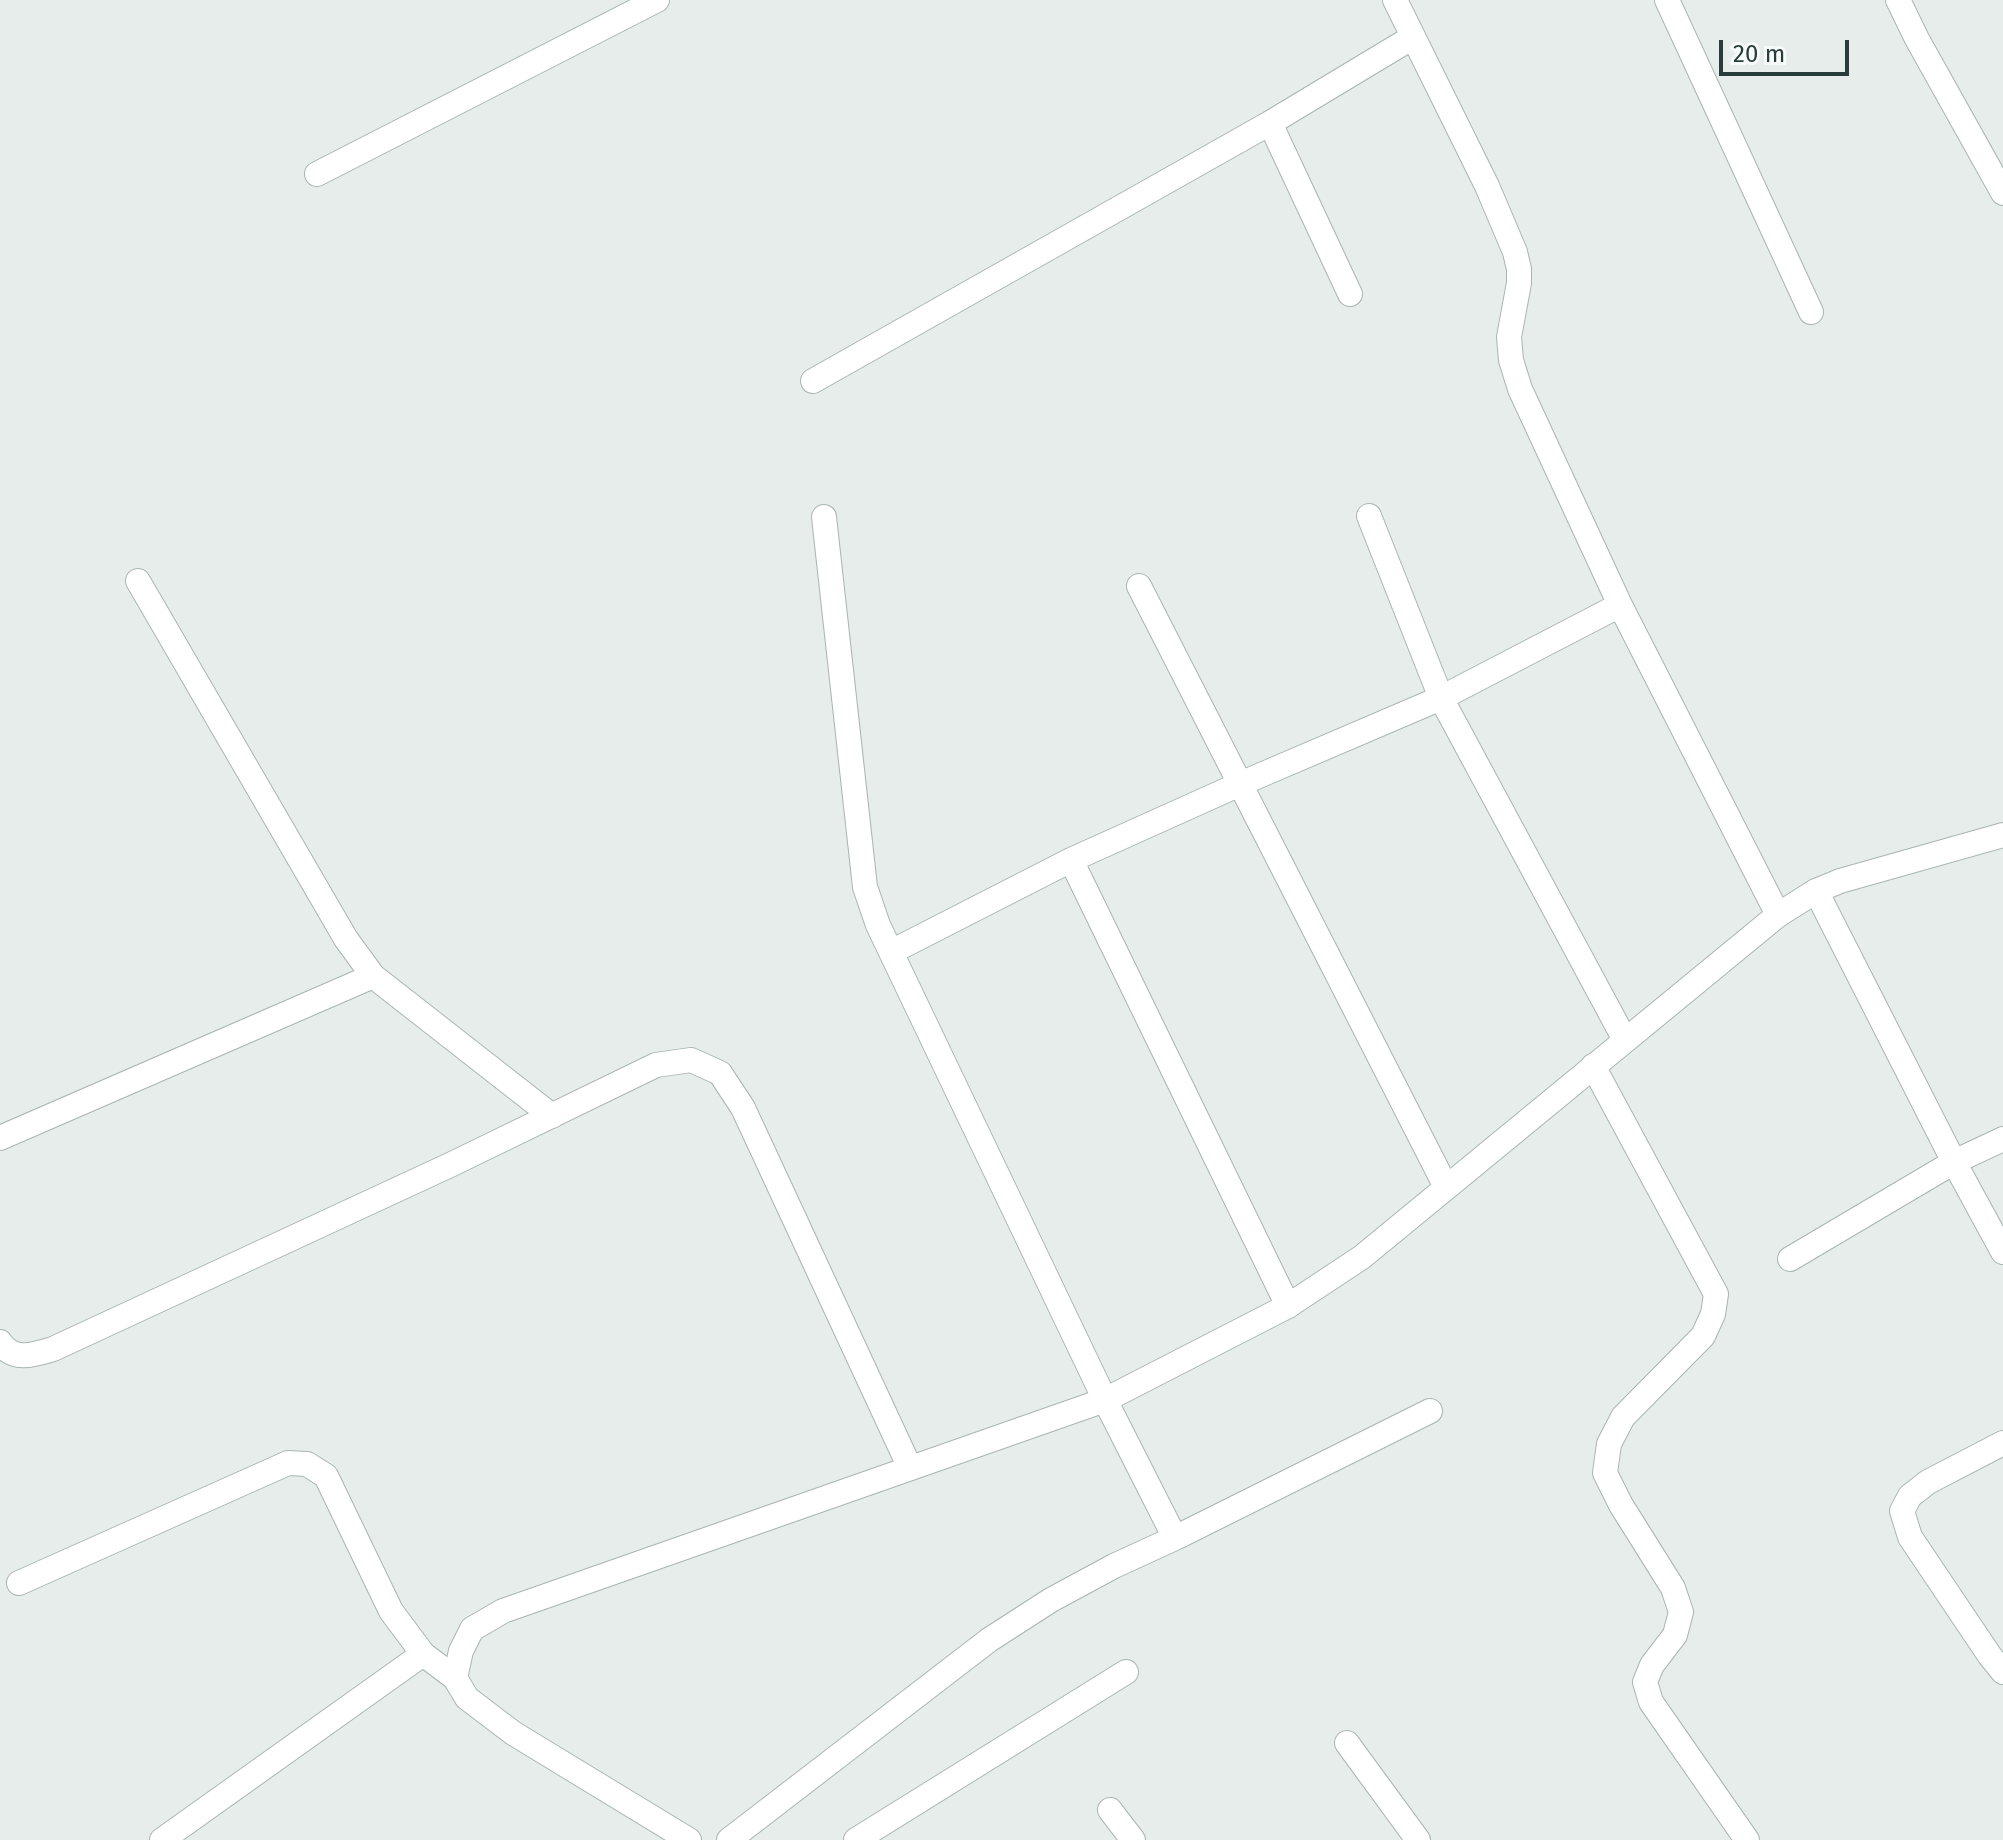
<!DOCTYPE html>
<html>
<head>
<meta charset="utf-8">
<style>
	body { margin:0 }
	#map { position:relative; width:2003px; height:1840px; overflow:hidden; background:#e6edeb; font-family:"Fira Sans",sans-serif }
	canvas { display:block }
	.scale { position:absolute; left:1719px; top:40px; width:130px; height:36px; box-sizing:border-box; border:4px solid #273d3a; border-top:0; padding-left:10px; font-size:24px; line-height:28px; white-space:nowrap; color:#273d3a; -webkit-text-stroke:6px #f6faf8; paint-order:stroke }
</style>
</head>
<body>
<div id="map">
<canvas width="2003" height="1840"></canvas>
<div class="scale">20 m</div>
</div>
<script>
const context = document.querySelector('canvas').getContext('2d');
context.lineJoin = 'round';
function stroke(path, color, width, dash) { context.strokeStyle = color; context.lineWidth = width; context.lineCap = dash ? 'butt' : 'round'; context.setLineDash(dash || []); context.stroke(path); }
const minor = new Path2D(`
	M1395 0 1487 186 1515 252 1519 269V283L1509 337 1511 360 1520 389 1620 605 1778 915
	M1667 0 1811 312
	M1898 0 1917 39 2003 193
	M1270 123 1350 294
	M317 174 657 0
	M813 381 1270 123 1413 37
	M1369 516 1441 698 1625 1040
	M824 517 865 887 878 925 1105 1400 1175 1538
	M138 581 346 939 373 976 552 1116
	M1139 586 1446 1187
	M1071 860 1288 1306
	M1816 891 1954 1162 2003 1252
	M891 952 1071 860 1240 784 1441 698 1620 605
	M1593 1066 1716 1294 1713 1314 1703 1336 1623 1417 1609 1444 1605 1473 1621 1505 1673 1588 1681 1612 1675 1635 1652 1665 1645 1682 1651 1702 1747 1840
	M0 1138 373 976
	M1790 1259 1954 1162 2003 1139
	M0 1342C13 1362 33 1355 53 1349L450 1165 656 1065 691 1060 720 1073 743 1108 910 1468
	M2003 1443 1928 1482 1910 1496 1902 1511 1910 1537 1990 1656 2003 1672
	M19 1583 288 1463 307 1464 326 1476 391 1611 423 1654 455 1678
	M1347 1743 1418 1840
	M1110 1810 1133 1840
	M162 1840 423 1654
	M729 1840 989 1640 1051 1600 1114 1566 1175 1538 1430 1411
	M856 1840 1126 1672`);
const tertiary = new Path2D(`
	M689 1840 513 1733 467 1698 455 1678 461 1651 472 1629 503 1611 1105 1400 1288 1306 1362 1257 1778 915 1816 891 1840 881 2003 835`);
stroke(minor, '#a9b5b2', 26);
stroke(tertiary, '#a9b5b2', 26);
stroke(minor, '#fff', 24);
stroke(tertiary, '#fff', 24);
</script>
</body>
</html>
